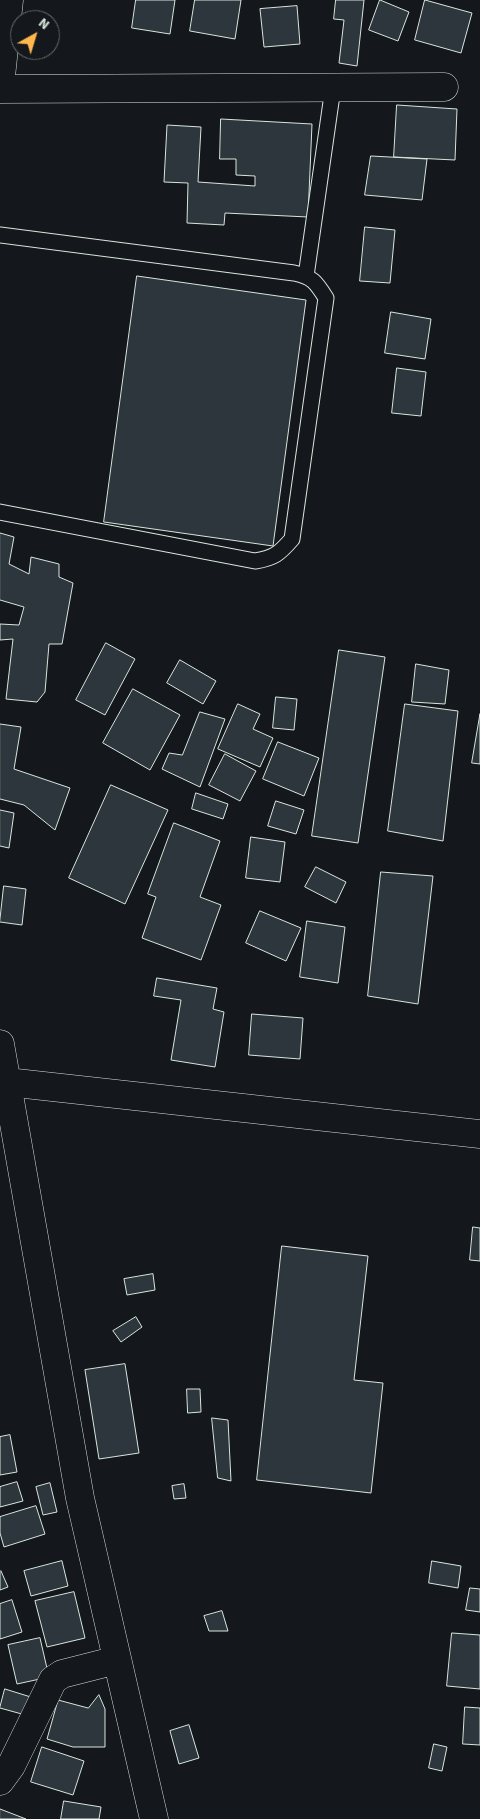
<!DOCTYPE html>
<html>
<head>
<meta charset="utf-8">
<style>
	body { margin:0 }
	#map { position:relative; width:480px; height:1819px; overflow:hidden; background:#14181c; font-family:"Source Sans 3",sans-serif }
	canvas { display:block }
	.north { position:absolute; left:10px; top:10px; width:50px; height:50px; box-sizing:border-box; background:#14181c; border:1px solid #626a69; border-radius:50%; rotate:39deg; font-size:14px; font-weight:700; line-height:20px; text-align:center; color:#d8e6dc }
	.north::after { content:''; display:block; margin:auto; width:18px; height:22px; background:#ffb74d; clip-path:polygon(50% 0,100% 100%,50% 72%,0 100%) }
</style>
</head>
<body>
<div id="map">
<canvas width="480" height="1819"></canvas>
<div class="north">N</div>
</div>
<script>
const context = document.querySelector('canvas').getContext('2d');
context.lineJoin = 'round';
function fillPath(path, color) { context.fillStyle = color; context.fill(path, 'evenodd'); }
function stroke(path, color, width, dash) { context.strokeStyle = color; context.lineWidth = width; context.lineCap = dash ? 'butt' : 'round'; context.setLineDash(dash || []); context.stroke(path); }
const building = new Path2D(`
	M136 0H175L170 34 132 28Z
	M195 0H241L235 39 190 31Z
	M336 0H364L357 66 339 63 344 20 334 19Z
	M380 0 409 12 398 41 369 30Z
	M425 0 472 13 461 53 415 40Z
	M297 6 300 44 264 47 260 9Z
	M397 105 457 109 455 160 394 157Z
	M221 119 312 124 308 217 225 213 224 225 187 223 188 183 164 182 167 125 201 127 198 182 255 186V176L236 175V159H220Z
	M371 156 427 159 422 200 365 195Z
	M365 227 395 230 390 283 360 281Z
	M137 276 306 300 273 546 104 522Z
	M391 312 431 319 425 359 385 353Z
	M397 368 426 372 421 416 392 413Z
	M0 533 14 537 9 564 29 574 31 557 59 564V577L73 583 62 644H49L45 692 37 702 6 699 13 639 0 640V624L19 625 24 607 0 600Z
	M106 643 135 659 105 715 76 700Z
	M339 650 385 657 358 843 312 836Z
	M180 660 216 681 203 704 167 683Z
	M416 664 449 670 445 704 412 702Z
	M133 689 180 715 150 770 103 743Z
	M276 697 297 699 294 730 273 728Z
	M238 704 260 714 253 729 273 738 260 767 218 749Z
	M405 704 458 711 443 841 388 831Z
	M200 712 225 719 200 787 162 769 169 753 182 755Z
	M480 714V764L472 763Z
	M0 724 21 727 14 769 70 788 55 830 24 805 0 799Z
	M278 742 319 758 304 796 263 779Z
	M225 754 256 771 240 801 209 785Z
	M111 785 168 810 125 904 69 878Z
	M196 793 228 804 223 819 192 809Z
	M276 801 304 810 296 834 268 826Z
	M0 810 14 813 9 848 0 846Z
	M174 823 220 841 200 897 221 905 201 960 142 938 156 897 148 894Z
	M251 837 285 842 280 882 246 878Z
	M316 867 346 882 336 903 305 887Z
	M381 872 433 876 418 1004 368 996Z
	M4 886 26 889 22 925 0 922Z
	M260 911 301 928 286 961 246 943Z
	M307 921 345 927 338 983 300 977Z
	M157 978 217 988 213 1009 224 1012 215 1067 171 1060 181 1000 154 996Z
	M252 1014 303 1018 300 1059 249 1055Z
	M473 1227 480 1228V1261L470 1260Z
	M282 1246 368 1256 354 1380 383 1383 371 1493 257 1480Z
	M153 1274 155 1290 127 1295 124 1279Z
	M136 1317 142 1327 121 1342 113 1331Z
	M125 1364 139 1453 99 1459 85 1370Z
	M187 1389H200L201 1412 188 1413Z
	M212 1418 228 1420 231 1481 218 1478Z
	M10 1435 17 1472 0 1475V1437Z
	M17 1482 23 1501 0 1507V1487Z
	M50 1483 57 1512 43 1515 36 1487Z
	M184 1484 186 1498 174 1499 172 1486Z
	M36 1506 45 1534 4 1547 0 1533V1517Z
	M62 1561 68 1586 31 1596 24 1571Z
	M432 1561 461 1566 458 1588 429 1583Z
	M1 1571 8 1587 0 1590V1572Z
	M470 1588 480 1589V1612L466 1610Z
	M74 1592 85 1638 47 1647 35 1601Z
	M12 1600 22 1632 0 1639V1604Z
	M222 1611 228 1631H209L204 1616Z
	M452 1633 480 1635V1689L447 1686Z
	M40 1638 49 1677 17 1684 8 1645Z
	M5 1689 34 1698 29 1716 0 1708Z
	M99 1695 105 1709V1747H73L47 1739 58 1700 88 1708Z
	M465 1707 480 1708V1745L463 1744Z
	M189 1725 199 1758 179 1764 170 1731Z
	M434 1744 447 1747 442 1771 429 1768Z
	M42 1747 84 1761 73 1795 31 1782Z
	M64 1801 101 1807 99 1819H61Z
	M0 1809 26 1819H0Z`);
fillPath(building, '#2c363c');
stroke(building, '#d8e6dc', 1);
const service = new Path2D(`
	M0 235 294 273C313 277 316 282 326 298L292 539C279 554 274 558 255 561L0 512
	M306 276 333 88`);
const minor = new Path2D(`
	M0 86 9 0
	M0 89 444 87
	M0 1044 80 1498 154 1819
	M7 1082 480 1134
	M0 1781 11 1766 53 1680 62 1674 117 1660`);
stroke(service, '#d8e6dc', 17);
stroke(minor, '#d8e6dc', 29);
stroke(service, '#14181c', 15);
stroke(minor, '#14181c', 28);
</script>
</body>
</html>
